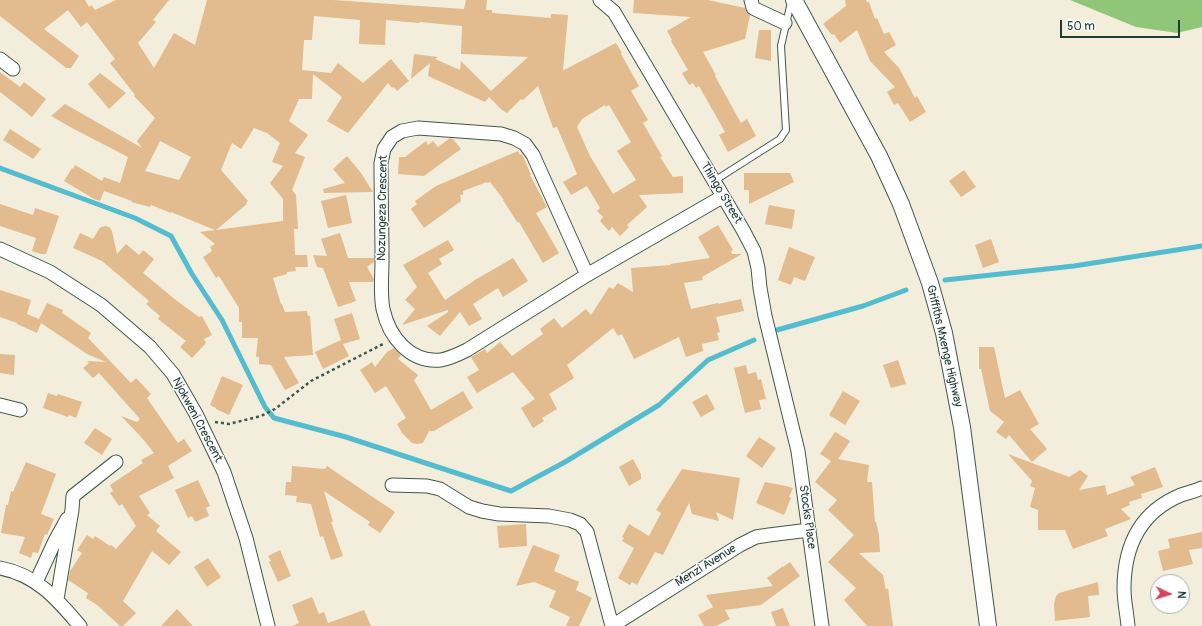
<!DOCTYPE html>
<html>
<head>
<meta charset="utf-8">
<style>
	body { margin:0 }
	#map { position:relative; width:1202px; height:626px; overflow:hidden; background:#f2eedb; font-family:Pangolin,sans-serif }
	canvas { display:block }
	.north { position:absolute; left:1150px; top:574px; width:40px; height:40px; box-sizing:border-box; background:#fff; border:1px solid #a5b1ae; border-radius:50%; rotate:94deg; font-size:11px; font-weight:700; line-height:16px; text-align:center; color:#1f3d34 }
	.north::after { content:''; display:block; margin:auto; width:14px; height:18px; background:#d1495b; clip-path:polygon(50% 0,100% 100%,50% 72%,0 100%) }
	.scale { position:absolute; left:1060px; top:20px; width:120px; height:18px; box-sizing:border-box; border:2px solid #1f3d34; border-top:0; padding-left:5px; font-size:12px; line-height:14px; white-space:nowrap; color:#1f3d34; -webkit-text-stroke:3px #fff; paint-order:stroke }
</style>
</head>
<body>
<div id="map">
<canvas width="1202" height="626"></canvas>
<div class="north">N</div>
<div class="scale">50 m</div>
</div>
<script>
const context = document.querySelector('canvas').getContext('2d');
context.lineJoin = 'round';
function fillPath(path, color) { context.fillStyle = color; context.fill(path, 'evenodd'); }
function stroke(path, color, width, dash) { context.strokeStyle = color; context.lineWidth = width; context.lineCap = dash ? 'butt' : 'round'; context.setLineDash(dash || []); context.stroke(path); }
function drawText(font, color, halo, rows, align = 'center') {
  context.font = font + ' Pangolin,sans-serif'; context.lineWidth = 3; context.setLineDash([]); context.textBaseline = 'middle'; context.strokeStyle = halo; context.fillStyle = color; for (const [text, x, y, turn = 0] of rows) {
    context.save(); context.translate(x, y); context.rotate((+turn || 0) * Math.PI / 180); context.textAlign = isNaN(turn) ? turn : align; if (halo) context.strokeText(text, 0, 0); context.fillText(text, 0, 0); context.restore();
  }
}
fillPath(new Path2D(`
	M1070 0H1202V27L1177 33 1136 27Z`), '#90c678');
stroke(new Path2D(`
	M0 168 135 218 171 236 192 274 222 320 265 407 274 418 346 437 511 491 565 462 659 405 708 360 754 340
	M945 280 1074 266 1202 246
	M777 330 863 306 906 290`), '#53bdcf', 5);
fillPath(new Path2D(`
	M0 0H85L89 7 91 5 95 10 116 0H169L153 20 156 22 138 43 154 68 174 33 195 45 207 0H333L464 9 466 0H487L486 10H492V13L551 18V14L568 15 563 70 562 71 616 43 622 53 621 54 639 86 631 91 648 120 643 123 662 156 660 157 673 177 683 176V193L639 195 647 207 627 225 629 227 620 236 612 227 609 231 600 221 603 217 597 211 600 208 587 186 571 195 563 182 577 174 557 127 553 128 538 86 523 100 521 99 507 113 502 110 489 97 485 102 428 76 430 63 411 79 414 54 438 57 435 59 460 70 461 61 491 91 528 57 461 54 462 26 420 22 419 23 386 20 385 45 359 44 360 20 314 16 312 40H304L302 70 331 73 338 63 363 83 391 59 409 81 397 91 394 87 392 88 388 83 348 133 327 121 342 97 313 74 312 99H299L289 121 308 135 295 153 305 157 292 190 296 195 298 229H294L295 255H307L308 267H295L296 271 287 272V274L273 278 281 304H282L285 312 307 311 308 316H310L313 355 284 357 299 383 285 390 271 365 259 364V357H256L258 338H242V322H239V308L219 276 216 278 203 257 212 251 210 247 215 244 200 232 215 230 171 212V213L151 205 150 207 131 202 132 201 104 191 100 201 94 199 64 181 72 168 73 169 75 165 102 181 104 177 120 183 128 157 72 128 51 116 65 104 142 148 137 141 155 118 134 96 135 95 110 63 115 59 87 22 81 27 68 10 44 29 79 56 71 68H66L0 16ZM605 105 606 107 609 105 631 142 617 151 636 180 613 194 590 156 577 127 582 119ZM254 128 267 133 280 143 272 162 283 166 270 183 283 199V221L216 230 247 204 246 203 248 201 221 170 232 143 241 149ZM160 141 191 157 179 180 145 171Z
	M634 0H708L745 8 747 13 750 15 745 39 703 52 716 75 715 76 741 123 747 119 756 136 728 152 719 135 725 132 699 86 696 88 693 83 689 85 682 73 688 70 671 41 672 40 667 31 691 17 633 13Z
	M845 0H866L867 2H869L875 19 877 18 884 34 889 32 896 45 884 52 899 68 915 98 917 96 926 112 910 122 898 103 894 105 887 92 895 87 870 61 857 30 840 43 834 34 832 35 823 24 846 6Z
	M759 30H771V61L755 58Z
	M0 72 20 87 24 82 46 99 32 117 0 92Z
	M100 73 126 93 109 109 88 84Z
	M10 129 41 149 33 159 3 140Z
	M450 138 453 139 461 149 424 176 398 174 399 157H405L426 141 428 145 433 141 438 147Z
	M518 151 520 155 522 154 531 175H530L547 207 536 213 559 253 543 263 519 222H517L503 200H504L490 182 487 183V182L463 191V195H460L461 201 424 228 411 209 417 204 415 201 436 186Z
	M347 156 361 173 373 192 324 193 323 189 345 183 333 169Z
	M964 170 976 187 961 197 949 181Z
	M744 173H790L794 182 749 204V190H744Z
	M346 195 352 223 328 228 321 201Z
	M0 204 33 215 35 208 59 216 46 254H41L32 251 36 238 0 226Z
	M769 205 795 210 792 229 765 224Z
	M718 225 733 250 731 251 732 254H742L702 277 703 280 684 283 691 309 718 303V304L741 299 744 311 716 317 720 332 717 333 719 340 702 344 703 351 686 357 679 337 634 359 622 334 618 336 613 328 567 365 574 378 549 394 557 409 542 418 544 421 533 428 521 408 535 399 513 372 477 393 467 377 479 370 471 357 485 349 487 353 500 342 512 356 543 334 540 329 554 318 562 328 586 309 591 315 609 287 613 289 618 283 633 292 631 268 671 265 670 264 710 258 698 237Z
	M106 226 109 227 112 231 117 254 126 244 139 255 143 250 154 259 143 273 177 301 199 317 202 316 212 335 204 339 206 343 192 358 180 347 186 341 158 319 160 316 146 304 149 301 102 261 73 248 80 233 93 239 99 229 101 227Z
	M340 233 348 258H374V262L367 267 374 279 373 282H349L356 301 338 307 323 268 317 267 313 255 327 256 321 239Z
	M991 239 999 262 983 268 975 245Z
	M448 240 454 250 439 259 442 264 428 273 445 300 475 280 513 258 528 281 503 297 498 288 473 304 482 319 469 326 460 312 440 336 427 326 448 312V310L402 325 415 309 405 300 417 287 403 265Z
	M789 247 815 257 805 281 794 277 791 285 778 280Z
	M0 290 31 300 27 314 39 319 47 303 63 310 62 313 91 333 88 338 131 383 136 378 151 394 147 398 178 443 184 439 192 451 168 466 174 478 139 496 150 513 147 515 160 526 156 531 181 552 169 565 152 551 123 601 136 613 123 626H120L97 605 86 598 88 593 68 580 70 571 82 553 77 550 87 535 93 539 95 536 110 546 111 545 116 549 136 526 122 504 119 506 110 493 113 491 110 485 143 463 141 460 154 453 142 438 121 416 137 422 140 419 99 373 93 378 83 368 89 363 87 361 106 362 87 354 41 323 37 333 17 324V323L0 317Z
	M352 313 360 339 343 344 349 356 323 369 315 352 341 340 334 319Z
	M979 347H994L1005 398 1020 390 1039 424 1030 429 1047 449 1032 462 1009 435 1006 439 996 432 1004 422 990 411 981 369H979Z
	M394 348 401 355 398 359 418 375 414 380 431 410 463 391 473 408 434 431H429L423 443 417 444 412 443 402 433 397 424 406 418 386 386 375 393 360 370 372 362 375 367 387 352Z
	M0 354 15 355 14 375 0 373Z
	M898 360 906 384 891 388 883 365Z
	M746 365 748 374 756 372 758 380 761 379 766 399 759 400 761 409 745 413 734 368Z
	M222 376 243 385 229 415 216 409V408L210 405Z
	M843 391 860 401 845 425 829 415Z
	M48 393 57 396 58 394 82 402 76 418 69 415 68 417 43 408Z
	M707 394 715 409 701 417 692 402Z
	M95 428 112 439 102 455 84 443Z
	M835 432 850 441 838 459 869 465 867 482H872L875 522H876L879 535 880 552 859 553 883 575 886 590 888 588 893 626H867L844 600 856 588 828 562 854 535 828 510 837 500 815 482 831 461 820 454Z
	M759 437 776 448 762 468 746 456Z
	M1008 454 1069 477 1080 470 1088 476 1079 490 1105 485 1107 495 1135 485 1130 477 1155 467 1163 487 1141 494 1142 498 1129 502 1130 505 1121 509 1131 519 1105 529 1108 536 1073 549 1065 530H1038V510L1030 507 1035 488 1030 486 1032 481Z
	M633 459 641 474V479L629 486 619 467Z
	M26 462 56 474 41 514 54 519 47 535 45 534 38 553 33 552 31 558 19 553 25 537 1 533 6 505H8L11 491 13 492Z
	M292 466 325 469 327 466 395 512 380 533 368 525 370 522 324 491 333 522H331L343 556 331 560 323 536 320 537 311 504 296 502 297 496 285 495 286 482H291Z
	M682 469 740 478 733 520 716 512 719 521 692 514 689 503 663 555 655 552 637 585 632 582 630 585 618 578 634 548 622 541 624 538 622 537 629 524 649 536 661 513 656 510Z
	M198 480 210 506 206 508 209 516 195 522 192 516 188 518 175 490Z
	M765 482 786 486 793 488 789 497 791 498 784 515 756 503Z
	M526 524 527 546 499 548 497 526Z
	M1202 532V548L1189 550 1193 564 1163 571 1158 551 1170 548 1168 539Z
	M533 545 560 555 554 571 579 582 576 590 592 598 579 626H566L570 617 549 607 556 591 534 582 516 586Z
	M280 550 291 576 278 582 269 562 271 561 268 556Z
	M208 558 221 577 207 587 194 567Z
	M790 562 800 576 761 605 725 610 730 619 716 626H704L698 615 713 607 706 595 773 586 767 578 783 566V567Z
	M1098 582 1099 595 1088 596 1090 617 1055 621 1054 604 1056 596 1059 593Z
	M312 597 319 614 324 612 328 623 364 610 371 626H292L299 623 292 605Z
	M783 608 790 626H776L771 612Z
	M177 609 193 626H161Z`), '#e2bb8f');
const service = new Path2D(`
	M714 181 780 139 786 130 781 46 791 2`);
const minor = new Path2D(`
	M600 0 614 12 743 230 754 251 758 268 760 288 765 316 798 451 822 626
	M751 0 753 8 785 23
	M0 59 13 69
	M0 249 50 272 101 305 150 347 173 374 196 414 224 472 246 538 268 626
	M587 275 533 155 525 144 514 138 501 134 418 128 402 131 392 137 384 149 381 163C381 195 382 228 382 260 382 276 380 294 383 309 389 337 410 363 441 360 451 358 459 354 467 350L587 275 722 197
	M0 405 20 410
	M392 485 427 486 440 489 469 507 482 511 499 514 549 516 570 520 580 524 587 532 612 626
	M0 568C37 575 57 599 80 626
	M36 582 55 541 67 519
	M57 599 72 510 73 496 116 462
	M612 626 740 545 756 537 769 535 809 530
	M1128 626C1127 614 1124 601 1124 589 1124 546 1140 512 1181 495 1188 493 1195 491 1202 488`);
const tertiary = new Path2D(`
	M794 0 879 156 901 204 930 283 944 333 962 427 988 626`);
stroke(service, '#3f584d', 8);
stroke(minor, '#3f584d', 15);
stroke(tertiary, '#3f584d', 18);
stroke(new Path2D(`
	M215 422 229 424 261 416 275 409 311 381 383 344`), '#3f584d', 2.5, [3, 3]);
stroke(service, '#fff', 6);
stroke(minor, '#fff', 13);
stroke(tertiary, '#fff', 16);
drawText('12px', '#1f3d34', '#fff', [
	["Thingo Street",721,193,59],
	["Nozungeza Crescent",383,208,-89],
	["Griffiths Mxenge Highway",944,346,77],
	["Njokweni Crescent",197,420,62],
	["Stocks Place",807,517,82],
	["Menzi Avenue",706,566,-32]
]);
</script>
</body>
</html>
